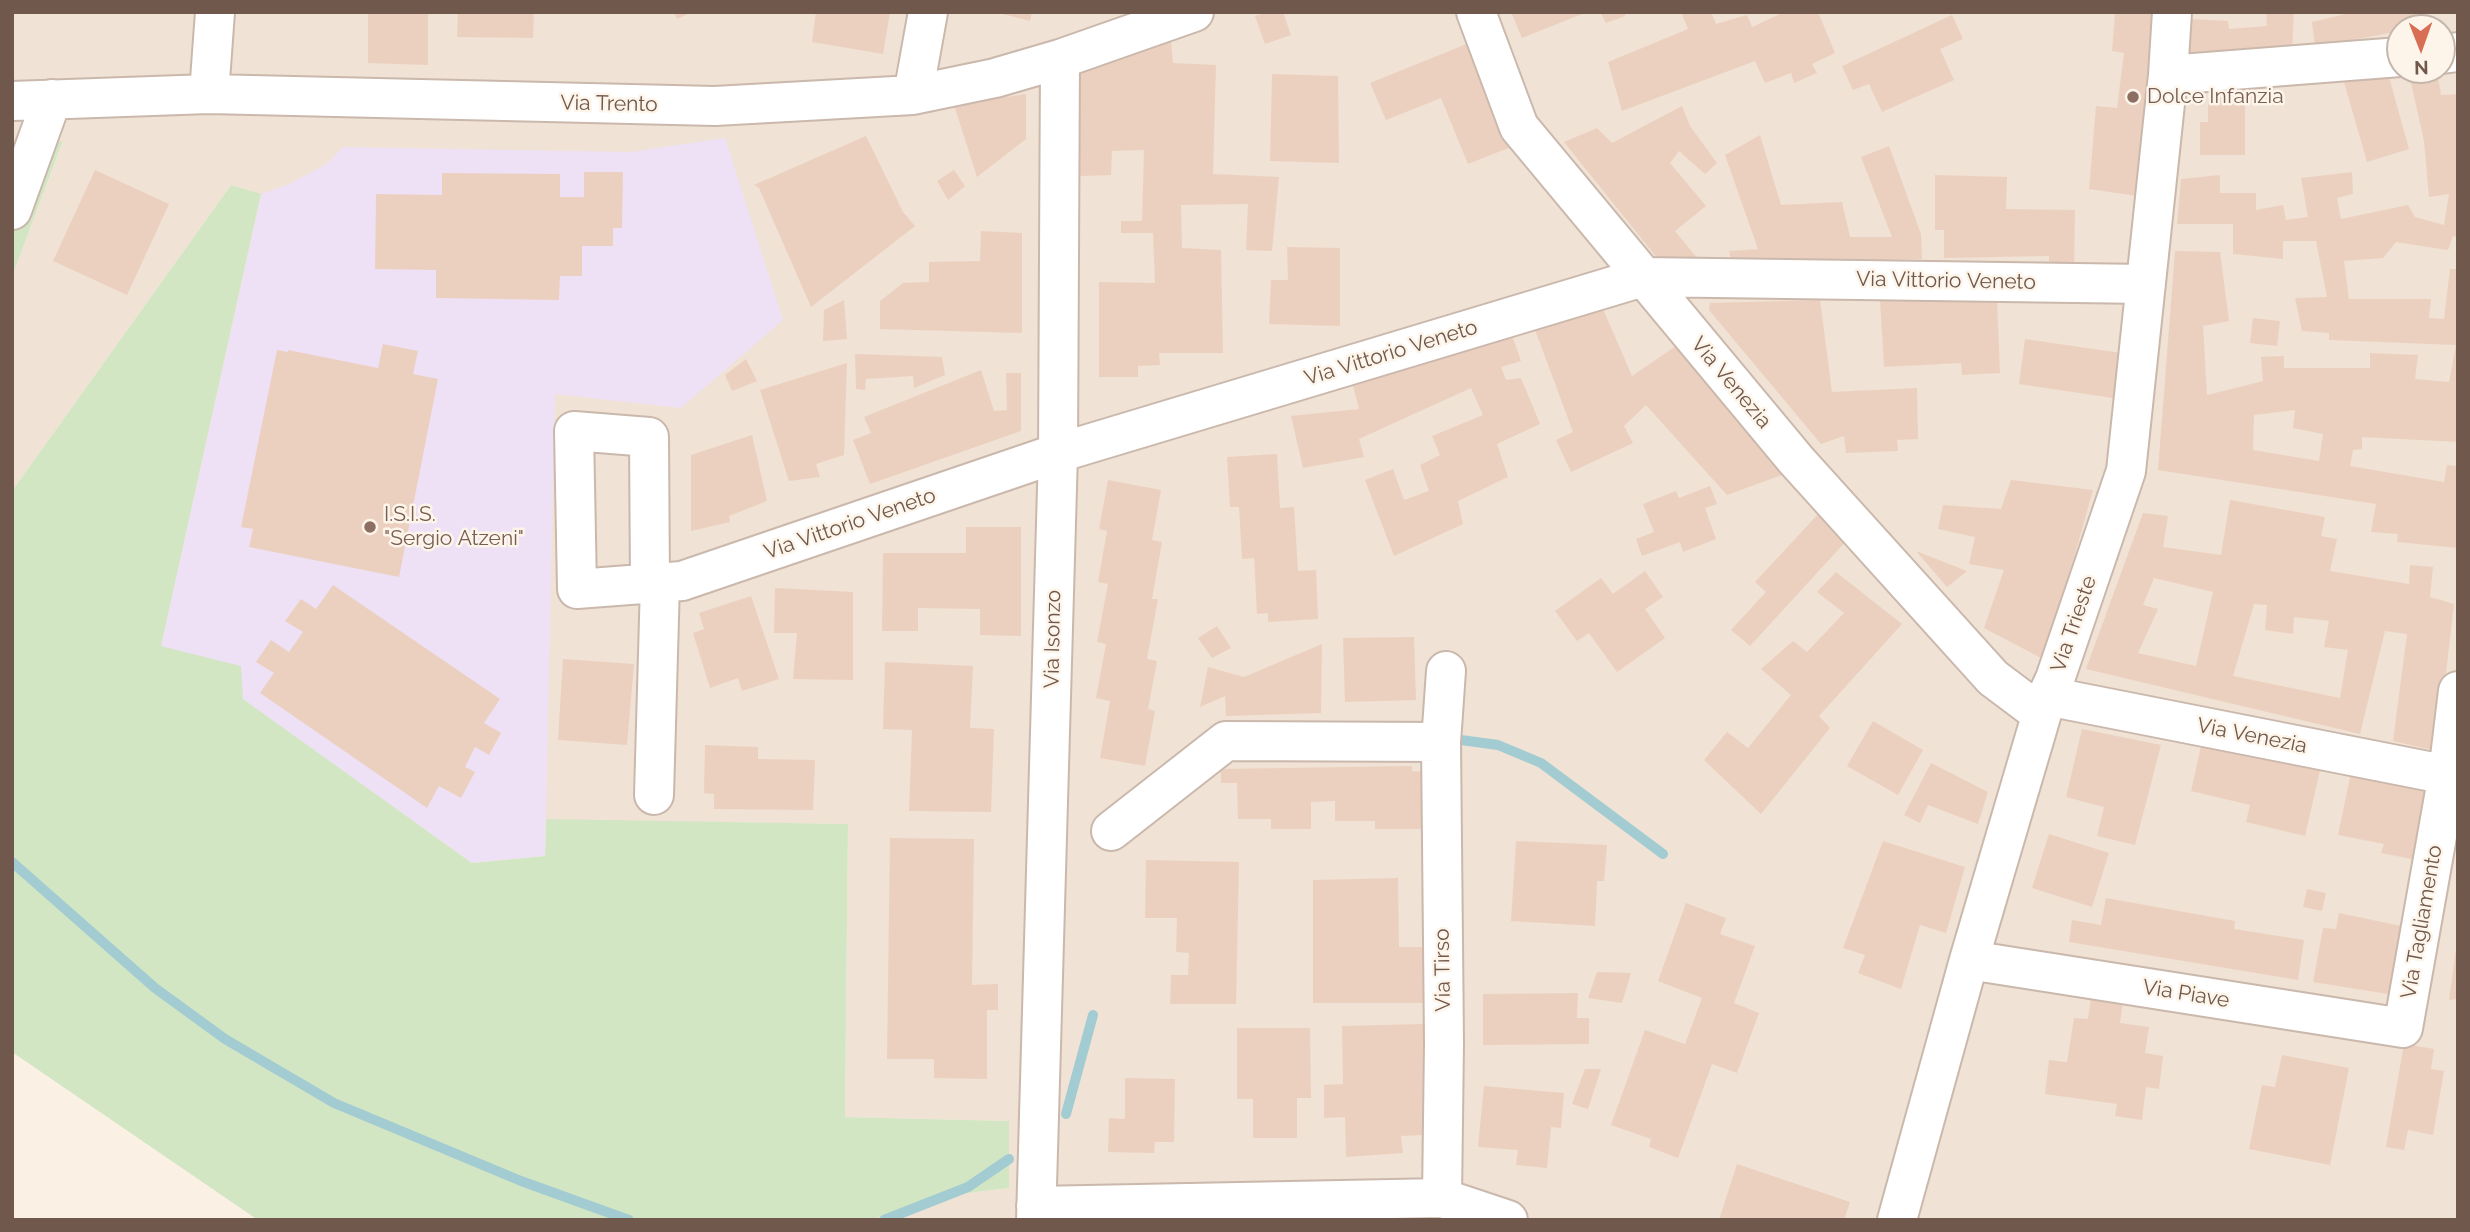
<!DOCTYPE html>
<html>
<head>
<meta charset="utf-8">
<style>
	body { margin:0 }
	#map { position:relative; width:2470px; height:1232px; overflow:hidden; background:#faf1e4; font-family:Raleway,sans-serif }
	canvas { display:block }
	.frame { position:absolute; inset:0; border:14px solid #70584c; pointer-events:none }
	.north { position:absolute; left:2386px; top:14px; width:70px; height:70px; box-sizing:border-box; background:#fdf5ea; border:2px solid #c5b6ab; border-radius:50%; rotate:179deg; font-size:19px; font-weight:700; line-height:28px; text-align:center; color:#70584c }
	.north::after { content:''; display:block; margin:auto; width:24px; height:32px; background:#d86f55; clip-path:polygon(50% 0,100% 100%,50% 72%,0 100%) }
</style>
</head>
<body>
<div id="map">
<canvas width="2470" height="1232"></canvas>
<div class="frame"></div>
<div class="north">N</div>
</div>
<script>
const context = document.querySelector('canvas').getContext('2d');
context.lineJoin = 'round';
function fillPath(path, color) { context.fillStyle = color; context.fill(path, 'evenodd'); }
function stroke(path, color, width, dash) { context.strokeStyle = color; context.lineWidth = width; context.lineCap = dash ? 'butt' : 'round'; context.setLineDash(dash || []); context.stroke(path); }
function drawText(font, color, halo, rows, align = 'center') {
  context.font = font + ' Raleway,sans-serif'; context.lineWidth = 5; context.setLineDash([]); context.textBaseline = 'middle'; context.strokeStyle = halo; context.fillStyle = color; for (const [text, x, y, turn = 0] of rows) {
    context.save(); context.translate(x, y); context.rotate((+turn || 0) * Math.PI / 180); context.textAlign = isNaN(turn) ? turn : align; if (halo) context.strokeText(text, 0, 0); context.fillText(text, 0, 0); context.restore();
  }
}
fillPath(new Path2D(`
	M12 12H2458V1220H870L936 1197 1009 1188V1121L845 1117 848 824 546 820 161 646 261 195 231 185 12 491V277L63 142 12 145ZM2400 28H2442V70H2400Z`), '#f0e2d4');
fillPath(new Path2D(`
	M725 138 783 320 681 408 555 394 545 856 472 863 242 699 161 646 261 194 287 185 325 165 343 147 631 152Z`), '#eee1f6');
fillPath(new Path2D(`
	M63 141 12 277V145Z
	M231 185 261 194 161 646 241 666 243 699 472 863 545 856 546 819 848 824 845 1117 1009 1121V1188L936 1197 870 1220H258L12 1052V491Z`), '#d3e6c4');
stroke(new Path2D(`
	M1461 740 1498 745 1541 763 1663 854
	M12 862 155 988 225 1039 334 1103 521 1181 629 1220
	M1066 1114 1093 1015
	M884 1220 968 1187 1009 1159`), '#a2ccd2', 10);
fillPath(new Path2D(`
	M368 12H428V65L368 63Z
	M458 12H534L533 38 457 37Z
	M674 12H692L677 19Z
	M816 12H890L883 54 812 42Z
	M995 12H1032L1030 21Z
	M1268 12H1283L1291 35 1265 44 1255 16Z
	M1511 12H1587L1522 38Z
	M1600 12H1624L1625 16 1606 23Z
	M1681 12H1711L1716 24 1747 15 1752 27 1784 12H1818L1835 53 1812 64 1817 73 1794 83 1791 73 1765 83 1755 61 1622 111 1608 62 1688 29Z
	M2115 12H2162L2144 197 2089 189 2096 106 2117 108 2124 53 2112 51Z
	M2266 12H2294L2292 51 2188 56 2190 19 2228 21 2229 29 2267 26Z
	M2354 12H2421L2426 27 2400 28V31L2315 47 2312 22Z
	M1952 15 1963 39 1940 49 1954 80 1882 112 1869 84 1853 90 1842 66Z
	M1171 42 1173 63 1216 65 1213 174 1279 177 1272 251 1246 250 1248 204 1181 205 1182 248 1221 250 1223 353H1159L1160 365 1138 366V377H1099V282L1155 283 1153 233H1121V221H1142L1144 150 1112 151 1111 175 1080 176 1079 71Z
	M1469 43 1511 147 1468 164 1441 98 1386 120 1370 83Z
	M2387 70 2409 149 2367 162 2344 82Z
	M2437 71 2441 95 2458 94V237L2453 236 2448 250 2396 242 2383 258 2344 261 2349 299H2431L2429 318 2444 319 2450 269H2458V442L2362 437V449L2353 450 2350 466 2444 482 2447 465 2458 466V548L2397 542 2398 534 2371 532 2376 504 2158 470 2175 251 2220 252 2229 321 2203 326 2207 395 2263 381 2261 357 2284 356V368H2370V353L2418 355 2415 379 2449 382 2456 345 2329 340V333L2302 331 2295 298 2327 297 2316 241H2283V259L2233 254V224H2177L2181 179 2220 175V193H2256V210L2283 205 2286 220 2308 217 2301 178 2352 172 2353 194 2337 198 2341 219 2408 205 2415 217 2444 225 2449 194 2429 197 2424 141 2410 78ZM2295 410 2293 428 2323 434 2319 461 2253 450 2254 415Z
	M1272 74 1338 76 1339 163 1270 161Z
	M1026 94V139L977 177 954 105Z
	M2208 98H2245V155H2200V122H2208Z
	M1682 106 1690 126 1717 163 1705 174 1679 151 1670 163 1706 206 1675 231 1702 264H1662L1564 142 1597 128 1612 143Z
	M1760 135 1781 205 1842 202 1850 237H1892L1861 157 1889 146 1921 234 1922 259 1732 264 1729 251 1758 249 1725 155Z
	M866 136 903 212 915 226 811 307 759 188 754 185Z
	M95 170 169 204 127 295 53 261Z
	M954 170 965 186 948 200 937 181Z
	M584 172H623L622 228H613V246H582V276H560L559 300 436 298V270L375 269 376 194 442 195V173L560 174V197H584Z
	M1935 175 2007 177 2006 209 2075 210 2074 267 2049 268V256L1944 258V230H1935Z
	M981 231 1022 233V333L880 329V301L903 283 929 282V262L980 261Z
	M1287 247 1340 248V326L1269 324 1271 280H1288Z
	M1997 299 2000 373 1962 375 1961 363 1884 367 1880 300Z
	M844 300 847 339 823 341 824 310Z
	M1820 300 1832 392 1917 388 1918 439 1897 440 1898 451 1846 453 1844 436 1821 444 1709 310 1710 303Z
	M1603 309 1632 376 1679 344 1790 472 1727 495 1646 405 1624 426 1633 443 1571 472 1556 440 1573 432 1534 327Z
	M2253 318 2280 321 2277 346 2250 343Z
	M1511 333 1521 361 1501 367 1506 380 1521 378 1540 424 1497 444 1508 477 1458 501 1463 524 1394 556 1365 480 1393 469 1404 500 1429 491 1420 465 1440 455 1432 436 1483 415 1471 388 1359 439 1364 457 1303 468 1291 416 1359 409 1352 382Z
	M2025 339 2121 353 2113 398 2019 384Z
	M383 344 418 351 413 374 438 379 399 577 249 547 253 529 241 527 277 350 288 352V350L378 368Z
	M855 354 942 357 945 375 914 388 913 376 866 379 865 390 856 389Z
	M746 359 757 381 732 391 725 375Z
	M847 363 844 455 816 464 820 477 789 481 760 390Z
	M981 370 994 411 1007 410 1006 373H1021V431L870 484 853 440 871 433 864 417Z
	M752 435 767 501 729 516 730 522 691 531V455Z
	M1277 454 1280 508 1294 507 1298 571 1316 570 1318 619 1268 622V613L1257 614 1254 558 1242 559 1239 507H1230L1227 457Z
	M1108 480 1161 490 1152 540 1162 542 1152 599H1158L1147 659 1157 661 1148 709 1155 711 1145 766 1100 758 1110 701 1096 698 1106 644 1097 642 1108 584 1098 582 1107 531 1099 529Z
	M2011 480 2093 490 2045 660 1984 628 2004 570 1969 564 1975 537 1938 529 1943 505 2001 509Z
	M1710 486 1717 504 1705 508 1716 539 1683 552 1680 542 1642 556 1636 539 1654 532 1643 504 1676 491 1679 498Z
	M2230 500 2325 517 2321 536 2337 539 2330 571 2409 584 2410 565 2433 567 2430 597 2454 604 2437 751 2393 741 2407 634 2385 631 2360 734 2086 669 2143 513 2168 516 2163 547 2221 555ZM2154 578 2213 592 2196 666 2138 653 2158 609 2143 605ZM2254 604 2267 605 2265 630 2293 634 2294 617 2329 621 2324 647 2348 650 2340 698 2233 676Z
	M1822 510 1848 539 1750 646 1731 630 1766 592 1755 582Z
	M966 527H1021V636L980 635V609L918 608V631H882L883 553H966Z
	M1916 551 1967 571 1947 587Z
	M1645 571 1663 597 1645 609 1665 638 1617 672 1589 633 1577 641 1555 611 1601 578 1613 594Z
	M1836 572 1902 624 1819 716 1830 728 1761 814 1704 760 1727 732 1748 748 1791 695 1761 669 1793 641 1807 652 1844 613 1817 592Z
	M333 585 500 699 484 723 501 733 489 755 475 747 465 767 475 772 461 798 439 786 427 808 260 693 274 673 256 662 271 640 289 652 303 632 285 621 301 599 316 609Z
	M775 588 853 592V680L793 679 797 633H774Z
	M751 596 779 679 742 691 738 678 710 688 693 633 704 629 699 613Z
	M1217 626 1231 648 1212 658 1198 638Z
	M1414 637 1416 700 1345 702 1343 638Z
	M1322 644 1321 713 1226 716 1225 696 1200 707 1208 667 1244 677Z
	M563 659 634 664 627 745 558 740Z
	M885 662 973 666 970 728 994 729 991 812 909 811 912 730 883 729Z
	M1873 721 1923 750 1898 795 1847 766Z
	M2082 729 2161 745 2135 845 2097 836 2104 807 2066 797Z
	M2202 742 2321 766 2305 836 2246 822 2250 805 2191 791Z
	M705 745 758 747V759L815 760 813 810 714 809V794L704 793Z
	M1931 763 1988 792 1978 824 1928 805 1920 823 1904 815Z
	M1412 766V771L1424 772V829H1375V821H1335V801L1311 802V829H1271V819H1238L1237 783H1221V769Z
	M2351 773 2430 789 2417 860 2381 853 2384 844 2338 835Z
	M2049 834 2109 853 2092 907 2032 888Z
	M890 838 974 839 972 985 998 984V1010H987V1079L934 1078V1059H887Z
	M1516 841 1607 845 1604 881H1597L1595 926 1511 921Z
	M1883 841 1965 867 1946 933 1920 925 1901 989 1858 973 1865 955 1843 948Z
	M1146 860 1239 862 1236 1004H1170L1171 975H1188L1189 953 1176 952 1177 918H1145Z
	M1398 878 1399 947H1423V1003H1313V880Z
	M2307 889 2326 893 2322 911 2303 907Z
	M2106 898 2235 921 2234 929 2304 940 2298 980 2069 942 2072 920 2101 925Z
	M1686 903 1726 918 1720 934 1755 946 1734 1003 1759 1013 1737 1073 1712 1064 1678 1158 1649 1147 1651 1139 1611 1125 1645 1030 1685 1044 1702 998 1658 981Z
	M2339 913 2406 927 2394 995 2313 982 2323 928 2336 929Z
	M2456 949 2458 999 2449 1000Z
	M1597 972 1631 973 1622 1003 1588 998Z
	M1578 993 1577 1018H1589V1044L1483 1045V994Z
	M2091 998 2123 1002 2120 1023 2149 1027 2145 1053 2163 1056 2159 1089 2146 1087 2142 1120 2115 1116 2117 1104 2045 1094 2049 1060 2067 1062 2074 1018 2088 1019Z
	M1423 1024V1135L1401 1136 1403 1153 1346 1157 1345 1117 1324 1118V1085L1343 1084 1342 1026Z
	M1237 1028H1310L1311 1098H1297V1138H1253V1099H1237Z
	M2404 1044 2434 1049 2431 1069 2444 1071 2433 1135 2408 1130 2404 1150 2386 1147Z
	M2282 1055 2349 1068 2330 1165 2249 1149 2262 1085 2275 1087Z
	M1585 1069H1601L1588 1109 1572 1104Z
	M1125 1078 1175 1079 1174 1142H1155L1154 1153 1108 1152 1109 1118 1125 1119Z
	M1484 1086 1564 1093 1561 1128 1551 1127 1547 1168 1516 1165 1518 1150 1478 1147Z
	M1737 1164 1850 1202 1844 1220H1719Z`), '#ecd0bf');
const minor = new Path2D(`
	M1476 12 1519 127 1796 460 1993 678 2041 714
	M2442 54 2458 52
	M2168 75 2400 57
	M209 94 215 12
	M913 95 928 12
	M12 101 209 94 715 106 913 95 995 78 1060 59 1194 12
	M12 210 52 99
	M650 584 649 437 574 431 577 589 682 581 1058 453 1643 277 2146 284
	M2047 696 2458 777
	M654 795 660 583
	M1111 831 1226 741 1441 742
	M1969 960 2403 1028 2448 774 2458 691
	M1442 1198 1444 1043 1441 742 1446 671
	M1036 1206 1442 1198 1508 1220
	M1036 1220 1058 453 1060 59
	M1897 1220 1969 960 2047 696 2055 679 2126 471 2168 75 2172 12`);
stroke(minor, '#cab8ac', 42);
stroke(minor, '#fff', 38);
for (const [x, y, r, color] of [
	[2133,97,7,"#8d6e63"],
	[370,527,7,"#8d6e63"]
]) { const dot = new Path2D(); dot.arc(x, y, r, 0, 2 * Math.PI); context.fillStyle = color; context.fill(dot); stroke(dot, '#fdf5ea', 2.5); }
drawText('21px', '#785e54', '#fdf5ea', [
	["Dolce Infanzia",2147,97],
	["I.S.I.S.",384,515],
	["\"Sergio Atzeni\"",384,539]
], 'left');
drawText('21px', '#70584c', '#fdf5ea', [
	["Via Trento",609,104,1],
	["Via Vittorio Veneto",1946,281,1],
	["Via Vittorio Veneto",1391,353,-17],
	["Via Venezia",1731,383,50],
	["Via Vittorio Veneto",850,524,-19],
	["Via Trieste",2074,624,-71],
	["Via Isonzo",1053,639,-89],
	["Via Venezia",2252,736,11],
	["Via Tagliamento",2422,922,-80],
	["Via Tirso",1443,970,-91],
	["Via Piave",2186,994,9]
]);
</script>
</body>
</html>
